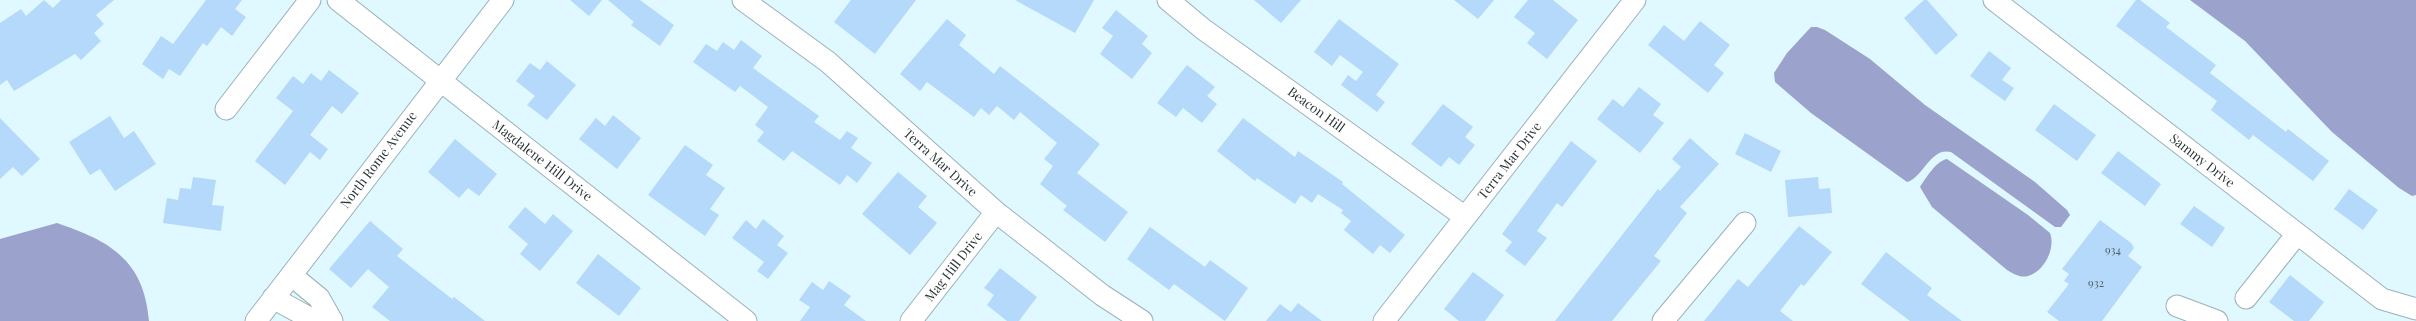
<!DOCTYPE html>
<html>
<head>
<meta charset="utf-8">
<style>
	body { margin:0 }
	canvas { display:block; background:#e0f8ff }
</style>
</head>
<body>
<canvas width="2416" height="321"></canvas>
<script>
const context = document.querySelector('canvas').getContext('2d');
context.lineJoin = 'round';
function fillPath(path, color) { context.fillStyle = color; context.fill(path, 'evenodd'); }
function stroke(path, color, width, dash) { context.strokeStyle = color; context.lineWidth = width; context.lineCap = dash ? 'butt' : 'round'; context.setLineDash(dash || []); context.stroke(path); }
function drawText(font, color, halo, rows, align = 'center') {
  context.font = font + ' "Playfair Display",serif'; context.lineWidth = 4; context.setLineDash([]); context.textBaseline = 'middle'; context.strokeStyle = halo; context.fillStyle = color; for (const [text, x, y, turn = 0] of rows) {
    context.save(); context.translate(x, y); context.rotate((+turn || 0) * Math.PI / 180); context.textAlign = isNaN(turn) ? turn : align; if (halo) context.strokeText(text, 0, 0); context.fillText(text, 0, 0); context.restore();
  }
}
fillPath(new Path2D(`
	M2190 0H2416V195L2412 196 2399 188 2332 132 2245 41Z
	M1811 27H1817L1825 30 1870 59 1925 105 2035 182 2067 210 2070 215 2061 227H2055L1951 152C1930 147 1924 177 1907 182L1811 113 1775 82 1774 73 1787 53Z
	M1947 159 2028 215 2050 233C2056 248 2044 272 2028 276 2020 278 2014 274 2007 270L1932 207 1920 187C1926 178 1936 161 1947 159Z
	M57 223C110 241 144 260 149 321H0V239Z`), '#9ba3cc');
fillPath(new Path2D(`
	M44 0 53 8 61 0H114L96 15 104 24 94 33 101 41 81 60 75 54 14 91 7 80 0 85V23L21 9 26 16Z
	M206 0H242L235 9 246 17 232 36 221 27 207 46 203 43 180 76 169 69 163 79 142 64 161 36 173 44Z
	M570 0H602L589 16Z
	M608 0H640L674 25 660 46 631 25 634 22Z
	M851 0H916L875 54 834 22Z
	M1015 0H1094L1075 33Z
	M1254 0H1301L1281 23Z
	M1454 0H1494L1478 19Z
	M1528 0H1553L1578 20 1547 59 1527 43 1535 33 1514 17Z
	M1924 0H1927L1958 35 1936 55 1904 18Z
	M2136 0H2140L2170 23 2166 27 2216 65 2210 73 2286 132 2288 129 2329 161 2313 181 2253 135 2249 140 2211 110 2217 101 2116 26Z
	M1116 10 1148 36 1142 44 1152 53 1132 79 1100 54 1113 36 1102 28Z
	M947 19 966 35 959 45 994 74 1000 66 1100 144 1077 173 1128 212 1105 242 1063 210 1067 206 1040 184 1053 166 1044 159 1057 143 1020 112 1014 120 997 106 989 115 981 108 974 117 927 82 920 91 900 74Z
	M1339 19 1399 64 1376 95 1385 102 1377 112 1341 85 1348 75 1356 81 1363 72 1340 55 1332 66 1314 52Z
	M1700 21 1730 45 1714 65 1724 73 1708 93 1648 45 1664 25 1684 41Z
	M741 40 762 56 753 68 819 116 814 122 840 140 847 131 858 138 851 148 872 163 857 183 847 175 840 185 792 151 784 161 757 141 764 132 755 125 768 107 740 86 735 92 693 62 706 44 717 51 723 42 734 50Z
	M1989 51 2011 68 2002 80 2014 88 2005 101 1970 76Z
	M547 61 576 85 547 120 527 105 535 96 516 81 530 63 540 70Z
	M1187 65 1215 87 1207 96 1217 104 1202 123 1183 108 1176 117 1157 103Z
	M329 70 359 93 342 114 332 106 310 135 328 149 320 160 310 152 285 185 255 161 293 111 276 98 293 76 303 84 311 73 321 81Z
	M1639 87 1661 104 1653 115 1664 123 1640 153 1597 119 1613 99 1623 107Z
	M1443 104 1473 127 1465 137 1475 145 1459 165 1449 157 1441 167 1411 144Z
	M2054 104 2096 135 2077 161 2035 130Z
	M613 115 641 138 617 169 579 139 596 118 605 126Z
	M110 116 124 138 134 131 156 164 115 191 100 169 90 175 69 142Z
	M0 118 40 159 22 176 13 167 0 179Z
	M1243 118 1295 157 1298 151 1343 182 1342 184 1405 235 1390 253 1380 245 1373 254 1344 230 1351 221 1341 213 1343 210 1318 194 1312 203 1301 195 1295 204 1257 178 1255 181 1217 151Z
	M1745 133 1781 151 1771 172 1735 154Z
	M1690 138 1719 164 1680 207 1687 213 1654 256 1661 261 1612 321H1555L1658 189 1660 191 1681 167 1672 159Z
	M455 139 497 174 479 196 468 188 459 198 428 172Z
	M1571 141 1597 161 1562 207 1557 203 1537 231 1547 238 1525 266 1505 251 1512 242 1502 234Z
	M685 145 713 165 706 175 725 188 710 209 719 215 705 236 648 195Z
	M2118 151 2161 184 2145 206 2101 173Z
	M898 172 927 196 918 207 937 223 910 255 862 214Z
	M193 177 216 180 212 205 224 206 221 231 163 223 167 198 178 200 180 188 191 189Z
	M1818 177 1819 189 1830 188 1832 213 1788 217 1785 180Z
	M2349 189 2378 210 2363 230 2334 209Z
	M2194 206 2225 228 2212 247 2180 224Z
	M525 207 545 224 553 214 573 231 540 271 520 254 528 244 508 227Z
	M763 219 784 236 777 245 788 253 768 279 757 271 764 262 732 238 746 220 756 229Z
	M2100 220 2131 243 2134 248 2128 256 2142 267 2102 321H2059L2047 312 2069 284 2064 281 2069 274 2062 269Z
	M370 221 403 249 397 256 452 299 454 297 485 321H390L372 307 389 287 368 269 351 288 329 269Z
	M1799 226 1832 252 1804 286 1801 284 1780 311 1793 321H1704L1738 279 1748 287Z
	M1150 227 1205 267 1210 260 1248 288 1225 321 1174 284 1169 290 1127 259Z
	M1886 252 1932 288 1927 295 1962 321H1910L1861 284Z
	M598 254 641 288 619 316 576 283Z
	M1000 268 1037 297 1019 321H1007L987 305 994 295 984 288Z
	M1473 272 1504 295 1485 321H1459L1444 309Z
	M2290 275 2324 302 2309 321H2294L2269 302Z
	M829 281 851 296 844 305 866 321H800L810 307 799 300 812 282 823 290Z
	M1298 303 1322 321H1266L1280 304 1291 312Z`), '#b4d9fb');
const minor = new Path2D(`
	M338 0 746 321
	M743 0 828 62 996 212 1102 295 1142 321
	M1168 0 1203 29 1465 217
	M1994 0 2382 299 2416 309
	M226 109 310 0
	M291 275 319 298 332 321
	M273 298 315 321
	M2246 298 2297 234
	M2177 306 2217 321
	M256 321 503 0
	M911 321 996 212
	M1384 321 1635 0
	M1663 321 1745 223`);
stroke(minor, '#9ab1b7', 23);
stroke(minor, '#fff', 21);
drawText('11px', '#4d5d68', null, [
	["934",2113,251],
	["932",2096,284]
]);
drawText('13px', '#2b3437', '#fff', [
	["Beacon Hill",1316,110,36],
	["North Rome Avenue",379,160,-53],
	["Magdalene Hill Drive",542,161,38],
	["Terra Mar Drive",1510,161,-52],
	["Sammy Drive",2202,161,38],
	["Terra Mar Drive",940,163,42],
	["Mag Hill Drive",954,267,-52]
]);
</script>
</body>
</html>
